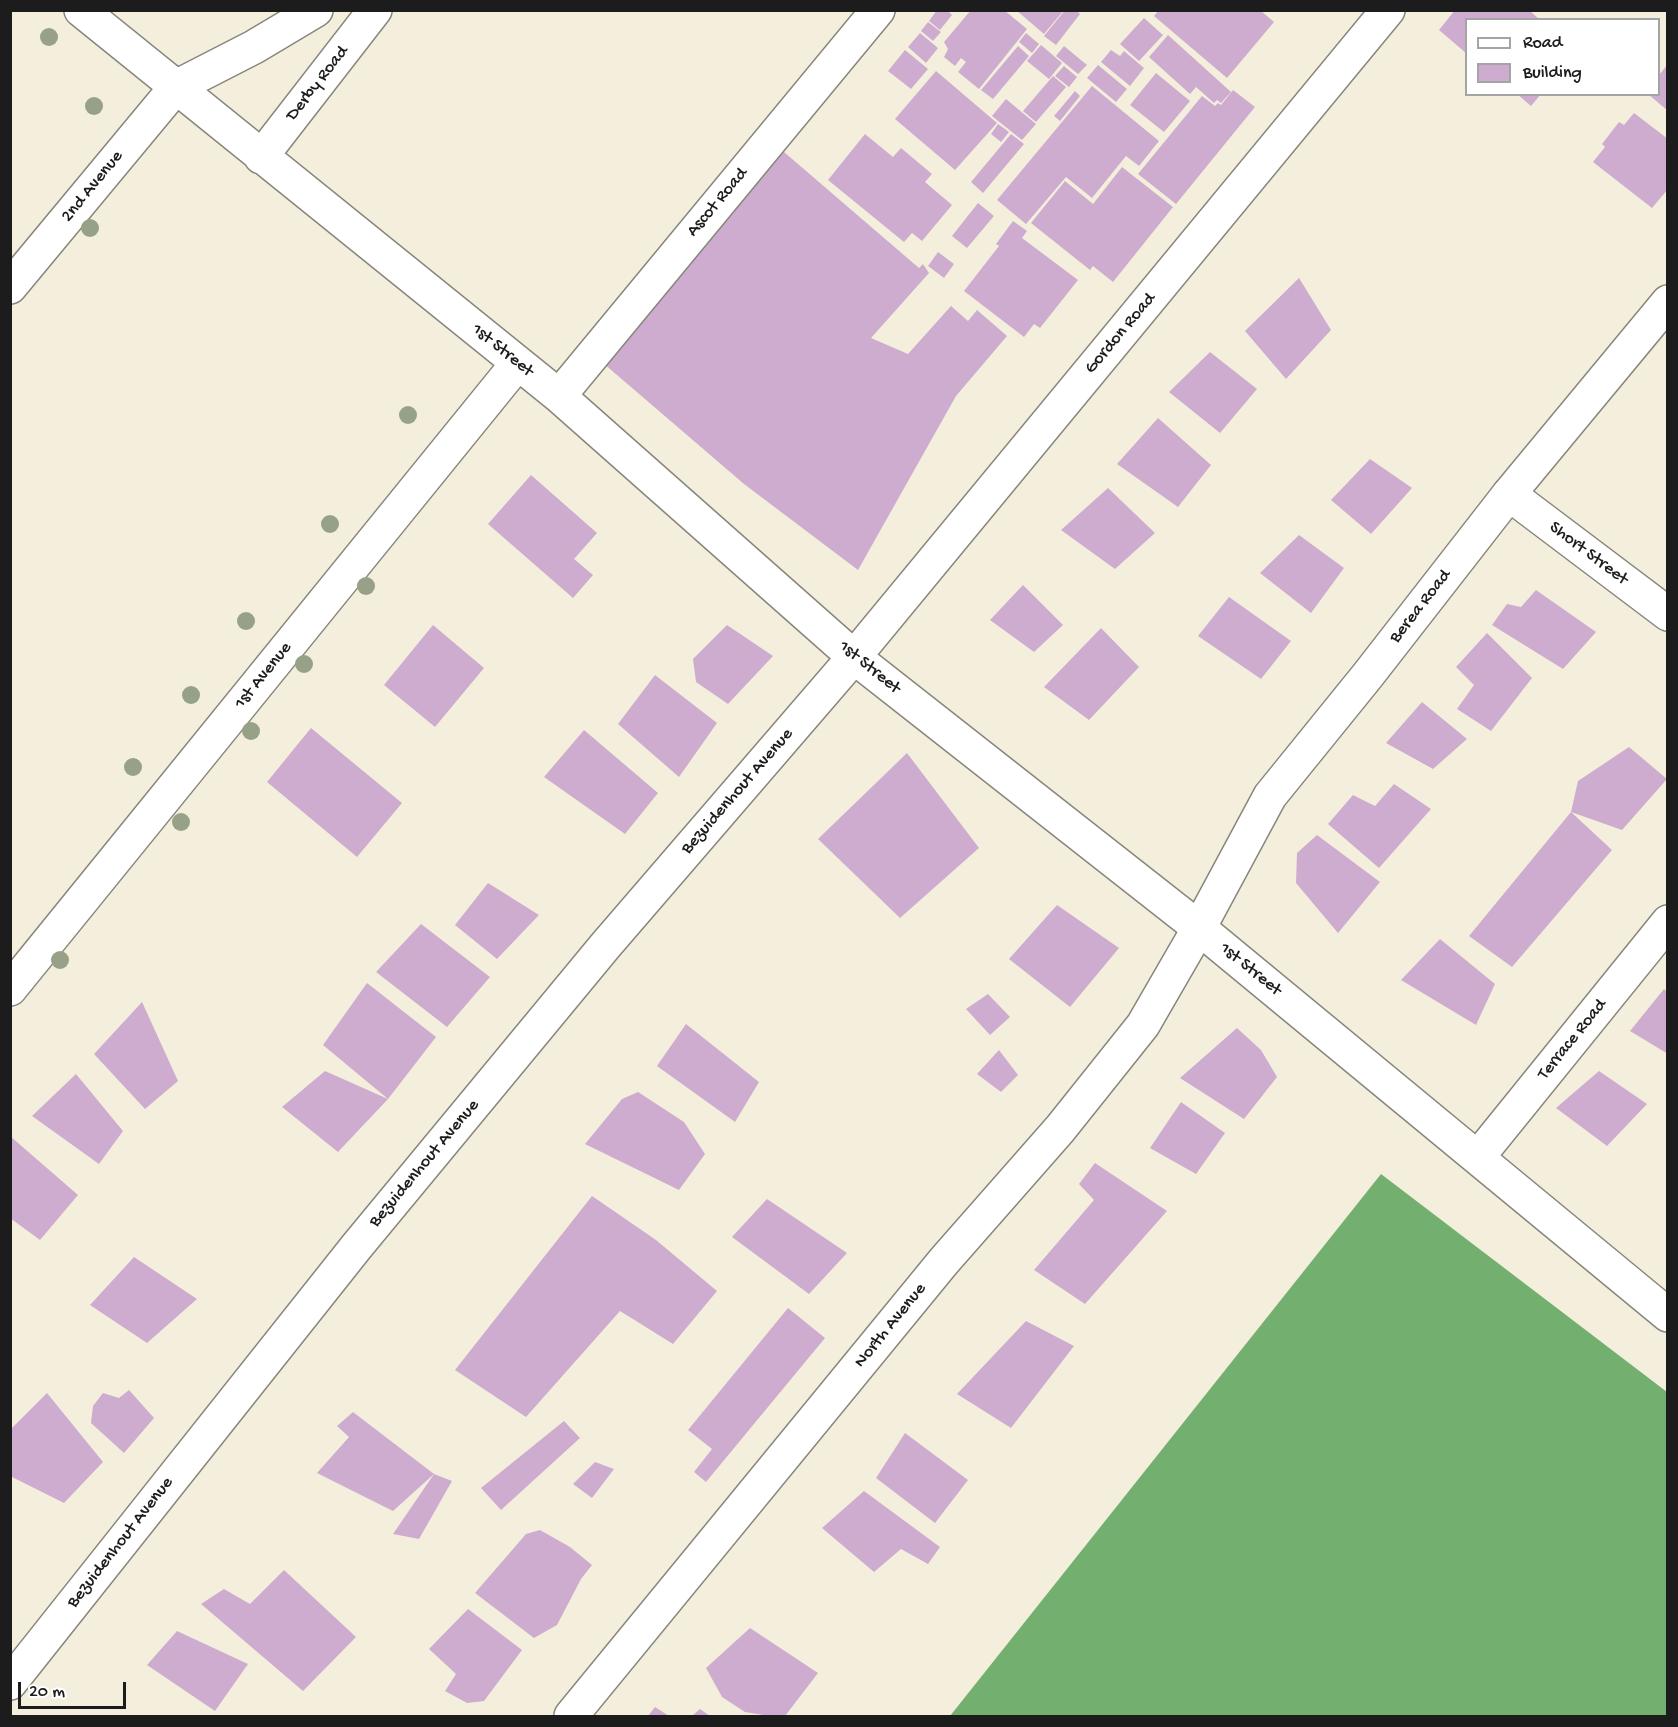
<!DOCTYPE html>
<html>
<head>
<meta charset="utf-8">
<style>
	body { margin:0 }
	#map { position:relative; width:1678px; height:1727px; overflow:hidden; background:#f3efdc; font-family:"Gochi Hand",sans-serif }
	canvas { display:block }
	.frame { position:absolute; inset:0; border:12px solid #1c1c1c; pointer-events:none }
	.legend { position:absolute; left:1465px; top:18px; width:195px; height:78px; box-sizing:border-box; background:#fff; border:2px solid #a4a4a4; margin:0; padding:8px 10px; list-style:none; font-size:18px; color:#1c1c1c }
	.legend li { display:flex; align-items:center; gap:12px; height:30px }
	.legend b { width:30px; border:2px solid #a4a4a4 }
	.scale { position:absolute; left:18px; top:1682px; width:108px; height:27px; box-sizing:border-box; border:3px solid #1c1c1c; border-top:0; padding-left:8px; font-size:18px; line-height:21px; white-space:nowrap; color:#1c1c1c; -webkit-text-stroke:4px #fff; paint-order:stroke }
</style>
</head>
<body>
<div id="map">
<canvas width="1678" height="1727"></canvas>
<div class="frame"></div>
<ul class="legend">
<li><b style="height:8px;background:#fff"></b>Road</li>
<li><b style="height:16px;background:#ceaccf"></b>Building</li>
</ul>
<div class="scale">20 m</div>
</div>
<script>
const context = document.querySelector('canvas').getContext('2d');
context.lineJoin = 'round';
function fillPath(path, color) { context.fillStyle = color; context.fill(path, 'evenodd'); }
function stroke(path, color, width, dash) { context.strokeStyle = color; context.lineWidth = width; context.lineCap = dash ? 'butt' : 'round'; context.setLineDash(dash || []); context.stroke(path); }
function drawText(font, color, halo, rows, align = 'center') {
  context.font = font + ' "Gochi Hand",sans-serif'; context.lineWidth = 4.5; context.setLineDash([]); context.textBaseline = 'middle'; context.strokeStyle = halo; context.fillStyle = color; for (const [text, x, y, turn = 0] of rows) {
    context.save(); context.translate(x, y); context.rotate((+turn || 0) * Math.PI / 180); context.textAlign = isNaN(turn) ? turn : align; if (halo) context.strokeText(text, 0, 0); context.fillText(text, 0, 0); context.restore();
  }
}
fillPath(new Path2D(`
	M1381 1174 1667 1392V1716H950Z`), '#73b06f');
fillPath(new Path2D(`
	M937 10H947L952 15 940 30 929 21Z
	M971 10H1004L1027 29 979 89 958 72 966 62 961 58 955 66 944 57 948 49 944 42Z
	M1016 10H1064L1044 34Z
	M1065 10H1076L1080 14 1056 45 1044 36Z
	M1159 10H1260L1274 22 1227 78 1154 16Z
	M1455 10H1529L1540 20H1466V53L1439 30Z
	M1144 18 1163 35 1139 61 1120 44Z
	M928 22 941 32 933 41 921 31Z
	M920 33 938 48 926 63 908 47Z
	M1026 33 1039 44 1032 53 1019 42Z
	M1168 35 1231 92 1221 103 1217 100 1214 103 1196 87 1190 94 1149 57Z
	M1041 45 1062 63 1049 79 1027 61Z
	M1018 46 1029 56 993 99 981 90Z
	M1064 46 1087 65 1078 74 1056 56Z
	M905 50 928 69 911 89 888 71Z
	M1111 50 1120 56 1124 51 1144 68 1130 86 1101 62Z
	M1668 64V111L1648 94H1659V75Z
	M1098 65 1127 89 1116 102 1087 78Z
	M1064 66 1077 77 1069 87 1055 76Z
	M936 71 997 123 955 170 895 119Z
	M1156 73 1190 101 1164 132 1130 105Z
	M1053 76 1066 87 1036 122 1023 111Z
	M1092 86 1159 141 1139 166 1126 156 1092 198 1066 177 1026 224 997 200Z
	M1233 90 1255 107 1176 204 1138 174 1202 96 1215 106 1218 103 1221 105Z
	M1075 91 1080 96 1060 121 1054 116Z
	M1517 94H1541L1531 106Z
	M1006 99 1036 124 1022 140 992 116Z
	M1634 113 1668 139V189L1652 208 1593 162 1605 147 1602 144 1619 122 1624 125Z
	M998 124 1009 132 1001 142 991 134Z
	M865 134 893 157 901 148 932 174 925 182 952 205 922 241 912 233 904 242 828 180Z
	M1011 134 1024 144 983 193 971 182Z
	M777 146 919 268 923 264 929 273 871 338 908 354 951 306 968 321 977 310 1007 336 956 396 858 570 744 484 596 357Z
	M1122 167 1173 207 1113 282 1093 266 1090 270 1031 223 1065 181 1093 204Z
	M978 203 994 216 967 248 952 236Z
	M1013 221 1027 231 1022 238 1078 280 1040 328 1034 324 1024 337 964 291 999 246 996 244Z
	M938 252 954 264 944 278 928 266Z
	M1299 278 1331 330 1286 379 1245 331Z
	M1210 352 1257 389 1220 433 1169 392Z
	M1158 418 1211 465 1178 507 1117 464Z
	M1370 459 1412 488 1371 534 1331 500Z
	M531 475 597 533 574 559 593 575 573 598 488 524Z
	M1108 488 1155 533 1115 569 1061 530Z
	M1299 535 1344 568 1311 613 1260 573Z
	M1023 585 1063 625 1034 652 990 620Z
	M1536 590 1596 632 1563 669 1492 625 1507 604 1521 607Z
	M1229 597 1291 641 1261 679 1198 636Z
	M433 625 484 668 435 727 384 685Z
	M727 625 773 656 728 704 696 682 693 659Z
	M1101 628 1139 667 1089 720 1044 687Z
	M1487 633 1532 678 1491 731 1457 709 1474 685 1456 667Z
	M655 675 717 723 679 777 618 724Z
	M1422 702 1467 739 1433 769 1386 743Z
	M311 728 402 803 357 857 267 782Z
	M584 730 658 793 625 834 544 777Z
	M1629 747 1667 779 1622 830 1571 812 1612 850 1512 967 1469 936 1571 812 1578 781Z
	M907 753 979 848 900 918 818 839Z
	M1394 784 1431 809 1379 868 1328 824 1353 795 1375 806Z
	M1317 835 1380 882 1338 933 1296 883 1297 853Z
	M488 883 539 915 497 959 455 925Z
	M1057 905 1119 948 1070 1007 1009 959Z
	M421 924 490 977 447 1027 376 972Z
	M1440 939 1495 984 1476 1025 1401 980Z
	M367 983 436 1037 388 1099 323 1045Z
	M1664 989 1668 993V1054L1630 1031Z
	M988 994 1010 1017 990 1035 966 1009Z
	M142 1002 178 1081 145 1109 94 1054Z
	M686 1024 759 1082 735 1122 657 1066Z
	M1237 1028 1261 1050 1277 1077 1244 1119 1180 1078Z
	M999 1050 1018 1075 1001 1092 977 1074Z
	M325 1071 388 1099 338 1152 282 1107Z
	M1599 1071 1647 1104 1607 1146 1556 1108Z
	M76 1074 123 1131 99 1164 32 1116Z
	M638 1092 684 1122 705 1154 679 1190 585 1144 622 1099Z
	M1181 1102 1225 1133 1196 1174 1150 1148Z
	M10 1136 78 1195 40 1240 10 1218Z
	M1095 1163 1167 1211 1085 1304 1034 1270 1094 1200 1079 1184Z
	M592 1196 656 1240 717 1291 673 1344 620 1311 526 1417 455 1370Z
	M767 1199 847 1253 809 1294 732 1237Z
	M134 1257 197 1299 147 1343 90 1305Z
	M788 1308 825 1338 706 1482 694 1472 712 1449 688 1430Z
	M1026 1321 1074 1346 1011 1428 957 1394Z
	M129 1390 154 1418 124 1453 91 1423 93 1406 103 1393 119 1398Z
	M47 1393 103 1462 64 1503 10 1476V1430Z
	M353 1412 434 1474 393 1511 317 1473 349 1437 337 1426Z
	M564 1421 580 1438 501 1510 481 1488Z
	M905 1433 968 1480 935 1523 876 1478Z
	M595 1462 614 1469 592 1498 573 1484Z
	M434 1474 452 1481 419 1539 393 1534Z
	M864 1491 940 1547 928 1564 901 1549 874 1572 822 1528Z
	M540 1530 570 1547 592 1565 581 1579 557 1625 534 1638 475 1593 526 1534Z
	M284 1570 356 1637 303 1691 201 1604 224 1589 250 1604Z
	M468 1609 522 1650 484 1701 467 1703 445 1691 456 1674 429 1649Z
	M750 1628 818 1673 785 1716H769L745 1712 722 1697 706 1668Z
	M177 1631 248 1664 215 1711 147 1665Z
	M655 1707 669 1716H648Z
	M700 1709 710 1716H692Z`), '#ceaccf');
const minor = new Path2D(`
	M81 10 559 396 854 657 1199 928 1668 1315
	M261 157 375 10
	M10 287 176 87 254 47 316 10
	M559 396 878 10
	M1509 494 1668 614
	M10 989 517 364
	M1478 1157 1668 922`);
const tertiary = new Path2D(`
	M10 1683 357 1246 605 946 854 657 1388 10
	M571 1716 944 1261 1060 1129 1143 1025 1199 928 1270 796 1368 675 1509 494 1668 302`);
stroke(minor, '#88867c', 36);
stroke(tertiary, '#88867c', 36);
stroke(minor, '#fff', 33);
stroke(tertiary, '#fff', 33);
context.fillStyle = '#96a188';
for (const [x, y] of [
	[49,37],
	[94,106],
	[90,228],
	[408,415],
	[330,524],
	[366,586],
	[246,621],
	[304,664],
	[191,695],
	[251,731],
	[133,767],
	[181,822],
	[60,960]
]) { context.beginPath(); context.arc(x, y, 9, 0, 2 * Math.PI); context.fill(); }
drawText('18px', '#1c1c1c', '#fff', [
	["Derby Road",318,84,-52],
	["2nd Avenue",93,187,-51],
	["Ascot Road",718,203,-50],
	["Gordon Road",1121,334,-50],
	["1st Street",502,351,39],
	["Short Street",1588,554,37],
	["Berea Road",1421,607,-52],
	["1st Street",869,668,39],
	["1st Avenue",264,676,-51],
	["Bezuidenhout Avenue",738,792,-49],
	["1st Street",1250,970,39],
	["Terrace Road",1573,1040,-51],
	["Bezuidenhout Avenue",425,1164,-50],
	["North Avenue",891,1326,-51],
	["Bezuidenhout Avenue",121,1543,-52]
]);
</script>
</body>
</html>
